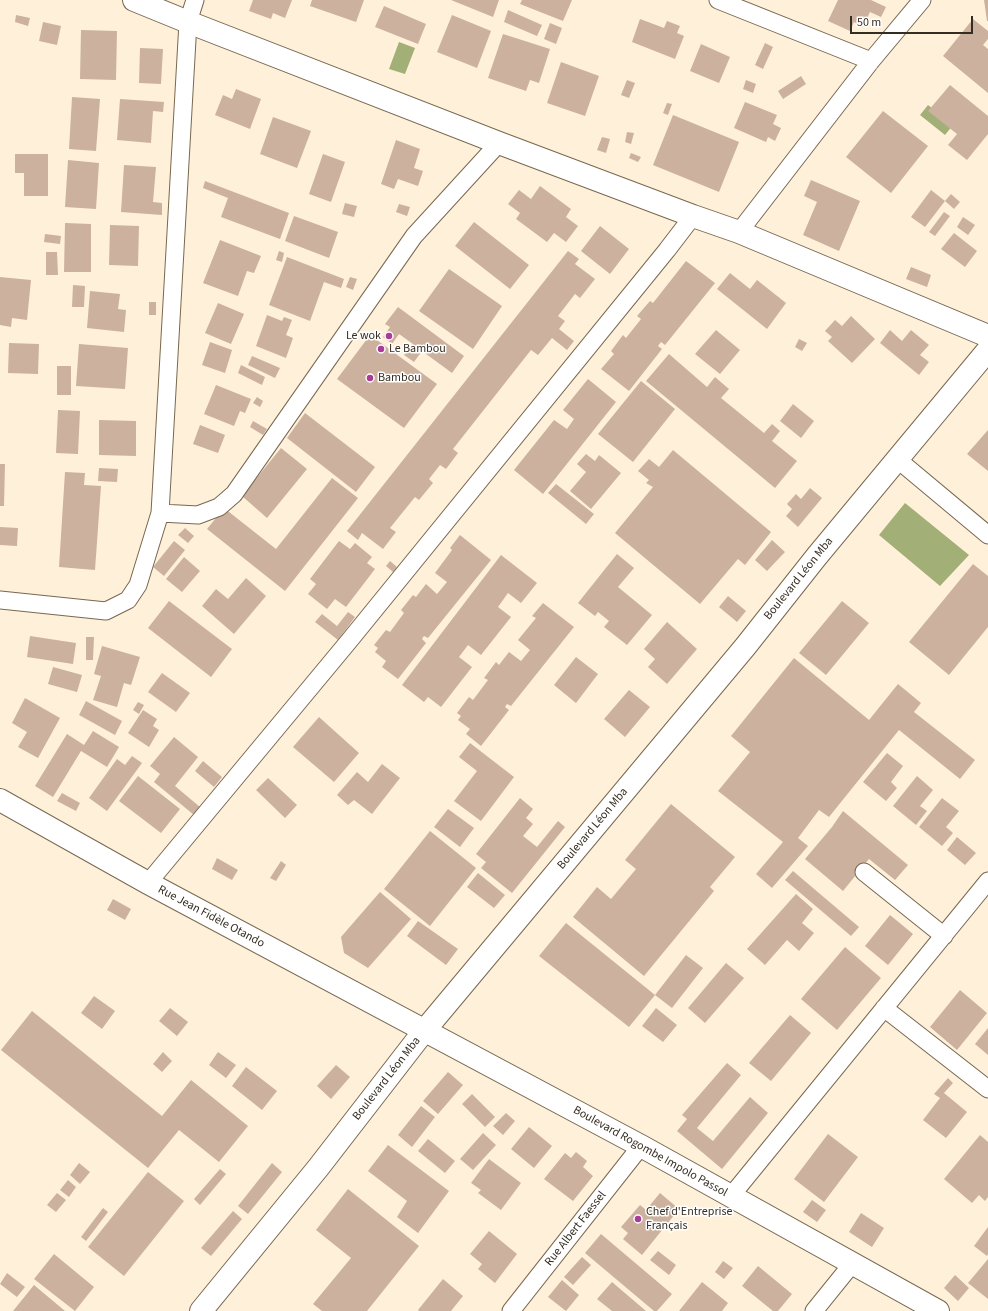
<!DOCTYPE html>
<html>
<head>
<meta charset="utf-8">
<style>
	body { margin:0 }
	#map { position:relative; width:988px; height:1311px; overflow:hidden; background:#fff0da; font-family:"Source Sans 3",sans-serif }
	canvas { display:block }
	.scale { position:absolute; left:850px; top:16px; width:123px; height:18px; box-sizing:border-box; border:2px solid #342d22; border-top:0; padding-left:5px; font-size:12px; line-height:14px; white-space:nowrap; color:#342d22; -webkit-text-stroke:3px #fff; paint-order:stroke }
</style>
</head>
<body>
<div id="map">
<canvas width="988" height="1311"></canvas>
<div class="scale">50 m</div>
</div>
<script>
const context = document.querySelector('canvas').getContext('2d');
context.lineJoin = 'round';
function fillPath(path, color) { context.fillStyle = color; context.fill(path, 'evenodd'); }
function stroke(path, color, width, dash) { context.strokeStyle = color; context.lineWidth = width; context.lineCap = dash ? 'butt' : 'round'; context.setLineDash(dash || []); context.stroke(path); }
function drawText(font, color, halo, rows, align = 'center') {
  context.font = font + ' "Source Sans 3",sans-serif'; context.lineWidth = 3; context.setLineDash([]); context.textBaseline = 'middle'; context.strokeStyle = halo; context.fillStyle = color; for (const [text, x, y, turn = 0] of rows) {
    context.save(); context.translate(x, y); context.rotate((+turn || 0) * Math.PI / 180); context.textAlign = isNaN(turn) ? turn : align; if (halo) context.strokeText(text, 0, 0); context.fillText(text, 0, 0); context.restore();
  }
}
fillPath(new Path2D(`
	M399 42 415 48 405 74 389 69Z
	M928 105 953 125 945 135 920 115Z
	M905 503 969 555 940 586 879 535Z`), '#a2af76');
fillPath(new Path2D(`
	M253 0H292L285 18 273 13 271 19 249 11Z
	M312 0H364L356 22 310 6Z
	M451 0H499L493 17Z
	M522 0H572L563 21 520 4Z
	M838 0H871L886 7 881 17 870 12 863 27 854 22 850 31 828 21Z
	M984 0H988V21H987Z
	M384 6 426 24 418 44 375 27Z
	M508 10 542 25 537 36 504 22Z
	M16 15 30 18 28 26 15 22Z
	M452 15 491 31 477 68 437 52Z
	M640 19 664 28 667 21 680 26 677 33 684 36 675 59 632 42Z
	M973 19 988 31V39L983 45 988 49V93L943 56Z
	M43 22 61 26 57 45 39 41Z
	M550 23 562 28 556 44 544 39Z
	M81 30 117 31 116 80 80 79Z
	M503 34 550 49 539 83 530 80 526 91 488 78Z
	M765 43 773 47 763 69 755 65Z
	M701 44 730 57 719 83 690 71Z
	M140 48 163 49 161 84 139 83Z
	M561 62 599 76 585 116 547 103Z
	M801 76 806 84 783 99 778 91Z
	M627 80 635 83 629 98 621 95Z
	M746 80 756 84 753 93 743 89Z
	M950 85 988 116V134L967 160 948 145 957 134 928 111Z
	M236 89 261 99 250 129 215 115 223 95 232 99Z
	M72 97 100 99 96 151 69 149Z
	M120 99 164 102 163 112 153 111 151 143 117 140Z
	M745 102 777 115 773 124 781 128 775 141 768 137 766 142 734 128Z
	M667 103 672 104 668 115 663 113Z
	M883 111 928 146 891 193 846 157Z
	M673 115 739 142 719 192 653 165Z
	M273 117 311 131 297 168 260 154Z
	M627 132 634 133 631 144 625 142Z
	M602 137 610 139 606 153 597 150Z
	M396 140 420 149 414 168 423 171 418 186 398 179 394 189 381 184Z
	M631 153 641 157 638 162 629 158Z
	M15 154H48V196H24V173H15Z
	M323 154 345 162 331 202 309 194Z
	M68 160 99 163 96 209 65 207Z
	M124 165 156 167 153 202 162 203V215L121 212Z
	M811 180 860 201 839 251 803 235 817 202 804 196Z
	M205 181 289 213 280 239 221 217 228 198 203 188Z
	M540 186 571 209 566 217 578 226 566 242 554 233 547 242 516 219 520 213 508 204 519 190 531 199Z
	M931 190 945 201 925 227 911 217Z
	M951 194 960 202 954 209 945 201Z
	M345 203 357 206 354 217 342 214Z
	M399 204 410 207 407 216 396 212Z
	M944 212 950 216 935 236 929 232Z
	M294 216 338 232 329 258 285 241Z
	M963 217 975 225 968 235 957 227Z
	M474 222 529 265 510 289 455 246Z
	M65 223 91 224V272H64Z
	M110 225 139 226 138 266 109 265Z
	M600 226 629 249 610 274 581 251Z
	M954 233 977 251 965 267 941 249Z
	M45 234 61 236 60 244 44 242Z
	M220 240 261 256 254 273 247 271 238 296 203 283Z
	M279 251 284 253 282 262 276 260Z
	M568 251 579 259 575 264 595 279 580 298 575 294 558 316 565 321 559 329 574 341 567 350 552 338 538 355 531 350 453 449 458 453 446 469 440 465 429 479 433 483 419 500 415 497 390 528 396 532 383 549 362 533 358 540 347 531Z
	M46 252H57L58 275H46Z
	M287 257 344 279 341 288 324 282 310 321 269 305Z
	M686 261 715 283 665 345 661 342 658 346 662 349 629 391 601 369 614 354 611 351 623 335 626 338 641 319 637 316 650 301 653 303Z
	M911 267 931 275 927 287 906 279Z
	M449 269 502 306 473 349 419 311Z
	M730 273 750 289 757 280 786 303 767 329 717 289Z
	M0 277 31 280 27 320 12 318 11 327 0 325Z
	M350 277 357 279 353 290 346 287Z
	M73 285 85 286 84 307H72Z
	M90 291 120 294 118 309 126 310 124 332 87 328Z
	M149 302H156V315H149Z
	M218 303 244 314 231 344 205 333Z
	M398 307 464 356 452 373 422 351 414 362 404 355 413 344 399 334 392 344 383 337 390 327 385 324Z
	M267 315 282 321 284 317 292 320 286 335 293 338 286 358 256 346Z
	M851 316 875 339 852 363 828 341 832 337 825 331 835 320 842 326Z
	M716 330 740 350 720 374 695 354Z
	M890 330 902 341 911 330 929 345 920 355 929 362 919 375 880 343Z
	M370 335 437 384 404 428 337 379Z
	M799 339 807 343 802 351 795 347Z
	M210 342 232 350 225 373 202 365Z
	M9 343 39 344 38 374 8 373Z
	M79 344 128 348 125 389 76 386Z
	M669 354 707 387 715 377 729 389 721 398 764 433 772 424 780 431 772 441 797 461 775 488 646 381Z
	M252 356 280 368 275 378 248 365Z
	M241 365 265 377 262 385 238 373Z
	M57 366H71V395H57Z
	M588 379 616 402 543 494 514 470 554 420 567 429 574 419 563 410Z
	M641 381 675 409 633 462 598 434Z
	M216 385 251 399 245 413 240 411 234 426 204 414Z
	M257 397 263 401 260 407 253 403Z
	M793 404 814 421 801 438 780 421Z
	M58 410 80 411 78 454 56 453Z
	M305 413 375 467 356 492 287 438Z
	M99 420 136 421V456L99 455Z
	M253 421 267 429 263 435 250 427Z
	M200 425 225 435 218 453 193 444Z
	M988 430V471L967 454Z
	M281 448 307 469 267 518 242 496Z
	M673 450 771 532 745 565 738 559 700 604 615 533 653 487 646 483 649 480 638 471 649 459 659 467Z
	M586 454 595 461 599 455 621 473 591 509 570 491 586 472 577 464Z
	M0 464H5L4 506H0Z
	M99 468 118 469 117 482 98 481Z
	M65 472 85 473 84 485 101 486 95 570 59 567Z
	M332 478 358 498 285 591 207 529 224 508 276 549Z
	M556 484 594 514 586 524 548 493Z
	M810 488 822 498 798 527 786 516 792 509 787 504 796 494 801 499Z
	M0 527 18 528 17 546 0 545Z
	M185 528 194 536 188 543 178 535Z
	M460 535 491 560 428 638 424 636 422 639 426 643 398 679 382 667 386 661 375 652 378 648 374 645 386 630 390 632 404 613 401 610 413 595 416 597 426 584 437 594 447 582 435 573 452 550 450 548Z
	M772 540 785 552 767 571 755 560Z
	M174 541 185 550 164 576 153 567Z
	M339 541 350 549 355 543 372 557 367 563 375 569 346 607 335 599 327 609 308 594 316 584 310 579Z
	M617 554 634 568 618 587 652 615 627 645 604 627 609 621 598 612 595 616 578 603Z
	M501 555 537 583 521 603 508 593 498 607 511 617 481 655 468 645 459 657 472 667 441 707 428 697 424 702 402 685Z
	M184 557 200 571 182 592 166 579Z
	M390 561 397 567 393 572 386 566Z
	M973 564 988 576V627L949 675 909 642Z
	M246 578 266 596 234 634 202 606 216 589 228 599Z
	M728 596 746 611 737 622 719 607Z
	M169 601 232 649 211 677 148 628Z
	M842 601 869 623 826 675 799 653Z
	M543 603 574 627 511 706 507 704 505 707 509 710 481 746 466 734 470 729 458 720 461 716 457 713 469 697 473 700 488 680 484 678 496 662 499 665 509 652 521 661 530 650 518 640 536 618 532 616Z
	M348 612 355 617 338 640 315 622 322 614 337 626Z
	M667 622 697 649 667 684 648 667 655 659 644 649Z
	M30 636 76 643 73 664 27 657Z
	M86 637H94L93 660H86Z
	M102 646 140 657 131 685 124 683 117 707 93 700 101 676 94 674Z
	M576 657 598 674 576 703 554 685Z
	M794 658 869 720 898 684 921 703 914 712 975 760 960 779 899 730 829 817 819 810 798 838 808 846 772 888 756 874 783 842 718 791 750 752 731 736Z
	M53 667 82 675 77 692 48 684Z
	M162 673 190 693 176 712 148 692Z
	M629 690 650 707 625 737 604 719Z
	M25 698 60 718 38 758 18 747 27 732 12 723Z
	M86 701 122 721 115 735 79 715Z
	M138 702 144 705 139 714 133 710Z
	M143 710 157 719 153 726 159 730 149 747 128 733Z
	M319 717 359 753 334 782 293 747Z
	M93 731 119 747 107 767 81 751 53 797 35 786 67 734 84 745Z
	M174 737 198 757 175 786 200 807 194 815 154 782 160 774 150 766Z
	M470 743 514 777 481 821 454 801 477 771 459 757Z
	M887 753 903 766 891 782 897 788 886 801 863 782Z
	M132 756 142 763 107 811 89 798 117 759 125 765Z
	M203 761 222 777 214 787 195 771Z
	M382 764 400 778 372 814 354 800 348 805 337 795 357 772 368 782Z
	M138 776 180 809 161 833 119 801Z
	M917 776 933 790 920 806 927 811 916 825 893 806Z
	M268 778 297 805 285 818 256 790Z
	M62 793 80 803 76 811 57 801Z
	M520 798 533 809 526 818 533 824 523 836 537 847 558 821 565 827 512 893 481 868 486 862 476 854Z
	M942 798 959 811 946 827 953 833 942 846 919 827Z
	M671 804 735 857 710 887 714 891 644 976 573 917 597 887 611 899 636 869 625 860Z
	M448 809 474 828 460 847 434 827Z
	M843 811 908 865 895 880 869 859 843 891 805 859 832 827Z
	M430 831 476 868 430 926 384 889Z
	M957 837 976 853 965 865 947 850Z
	M217 858 238 870 232 880 212 869Z
	M281 861 286 865 276 881 270 878Z
	M793 871 859 927 851 936 785 880Z
	M478 873 505 895 494 908 467 887Z
	M380 892 411 919 368 968 344 953 341 937Z
	M796 894 813 909 802 923 814 933 799 951 787 940 765 965 747 949Z
	M113 899 131 909 125 920 107 910Z
	M890 915 913 934 888 965 865 946Z
	M418 921 458 949 446 965 407 936Z
	M566 923 655 995 629 1027 539 956Z
	M845 947 881 978 837 1030 801 999Z
	M686 955 703 968 672 1008 655 995Z
	M726 963 744 978 705 1023 688 1008Z
	M960 990 987 1013 957 1050 930 1027Z
	M94 996 115 1011 102 1029 81 1013Z
	M170 1008 188 1022 177 1036 159 1021Z
	M656 1008 677 1025 663 1042 642 1026Z
	M32 1011 162 1116 191 1080 248 1126 219 1162 179 1130 148 1168 1 1050Z
	M790 1015 811 1033 771 1081 749 1063Z
	M988 1028V1055L975 1044Z
	M163 1052 172 1061 162 1072 153 1064Z
	M218 1052 236 1065 226 1078 209 1065Z
	M727 1063 741 1075 697 1128 713 1141 750 1097 768 1113 722 1169 677 1131 687 1119 682 1115Z
	M336 1065 350 1077 331 1099 317 1086Z
	M246 1067 277 1091 262 1110 232 1086Z
	M448 1072 463 1085 438 1114 423 1101Z
	M948 1078 953 1083 944 1093 967 1112 946 1138 923 1120 940 1098 934 1094Z
	M472 1094 495 1117 485 1127 462 1104Z
	M421 1106 435 1117 412 1147 398 1135Z
	M506 1113 515 1121 503 1135 493 1126Z
	M529 1127 552 1146 534 1168 511 1149Z
	M483 1133 496 1145 473 1170 460 1159Z
	M828 1134 858 1157 824 1202 794 1179Z
	M980 1135 988 1142V1197L985 1201 979 1195 972 1203 944 1179Z
	M428 1139 455 1161 445 1173 418 1151Z
	M388 1145 449 1191 418 1233 397 1217 407 1201 368 1171Z
	M576 1152 587 1161 583 1167 593 1176 573 1201 544 1179 565 1153 571 1158Z
	M489 1159 521 1183 501 1210 478 1193 481 1190 471 1183Z
	M79 1163 90 1172 80 1184 70 1175Z
	M272 1163 282 1172 248 1214 238 1206Z
	M220 1169 226 1174 200 1205 194 1199Z
	M148 1172 184 1201 124 1276 88 1247Z
	M68 1180 76 1187 69 1197 60 1190Z
	M348 1189 419 1246 367 1311H322L313 1304 351 1258 316 1230Z
	M57 1193 66 1200 56 1212 47 1205Z
	M660 1193 679 1209 642 1255 623 1239 628 1233 621 1227 640 1205 646 1210Z
	M812 1200 826 1210 817 1222 803 1212Z
	M103 1208 108 1212 86 1241 81 1237Z
	M233 1211 242 1219 211 1256 201 1248Z
	M861 1213 884 1228 872 1247 849 1232Z
	M988 1227V1254L987 1256 974 1246Z
	M489 1231 517 1254 495 1283 478 1269 482 1264 470 1254Z
	M601 1234 672 1294 657 1311H654L585 1253Z
	M658 1251 676 1265 669 1275 650 1260Z
	M54 1254 94 1287 75 1311 34 1279Z
	M582 1257 591 1265 573 1285 564 1277Z
	M988 1259V1299L968 1283Z
	M723 1261 733 1268 724 1279 715 1272Z
	M758 1266 792 1294 778 1311H773L742 1286Z
	M7 1273 25 1287 17 1297 0 1284Z
	M955 1275 969 1288 958 1301 944 1288Z
	M443 1279 463 1296 451 1311H419L418 1310Z
	M562 1280 579 1295 566 1311 548 1297Z
	M612 1282 646 1311H612L597 1299Z
	M702 1282 728 1303 722 1311H679Z
	M34 1285 65 1311H13Z`), '#ccb19e');
const street = new Path2D(`
	M718 0 871 61
	M739 232 871 61 922 0
	M897 459 988 535
	M160 513 198 515 219 507 234 494 414 236 499 143
	M0 600 106 611 128 600 138 585 160 513 188 22 195 0
	M864 872 944 936
	M148 883 349 641 667 250 693 216
	M884 1008 988 1089
	M731 1196 988 881
	M511 1311 641 1146
	M814 1311 852 1264`);
const secondary = new Path2D(`
	M134 0 188 22 499 143 693 216 739 232 988 336
	M0 800 148 883 641 1146 938 1311
	M201 1311 318 1168 424 1031 745 647 817 556 988 350`);
stroke(street, '#786850', 19);
stroke(secondary, '#786850', 24);
stroke(street, '#fff', 17);
stroke(secondary, '#fff', 22);
for (const [x, y, r, color] of [
	[389,336,4,"#a93b99"],
	[381,349,4,"#a93b99"],
	[370,378,4,"#a93b99"],
	[638,1219,4,"#a93b99"]
]) { const dot = new Path2D(); dot.arc(x, y, r, 0, 2 * Math.PI); context.fillStyle = color; context.fill(dot); stroke(dot, '#fff', 1.5); }
drawText('12px', '#342d22', '#fff', [
	["Le wok",381,336,"right"],
	["Le Bambou",389,349],
	["Bambou",378,378],
	["Chef d'Entreprise",646,1212],
	["Français",646,1226]
], 'left');
drawText('12px', '#342d22', '#fff', [
	["Boulevard Léon Mba",799,579,-51],
	["Boulevard Léon Mba",593,829,-50],
	["Rue Jean Fidèle Otando",211,917,28],
	["Boulevard Léon Mba",387,1079,-52],
	["Boulevard Rogombe Impolo Passol",650,1152,29],
	["Rue Albert Faessel",576,1229,-52]
]);
</script>
</body>
</html>
